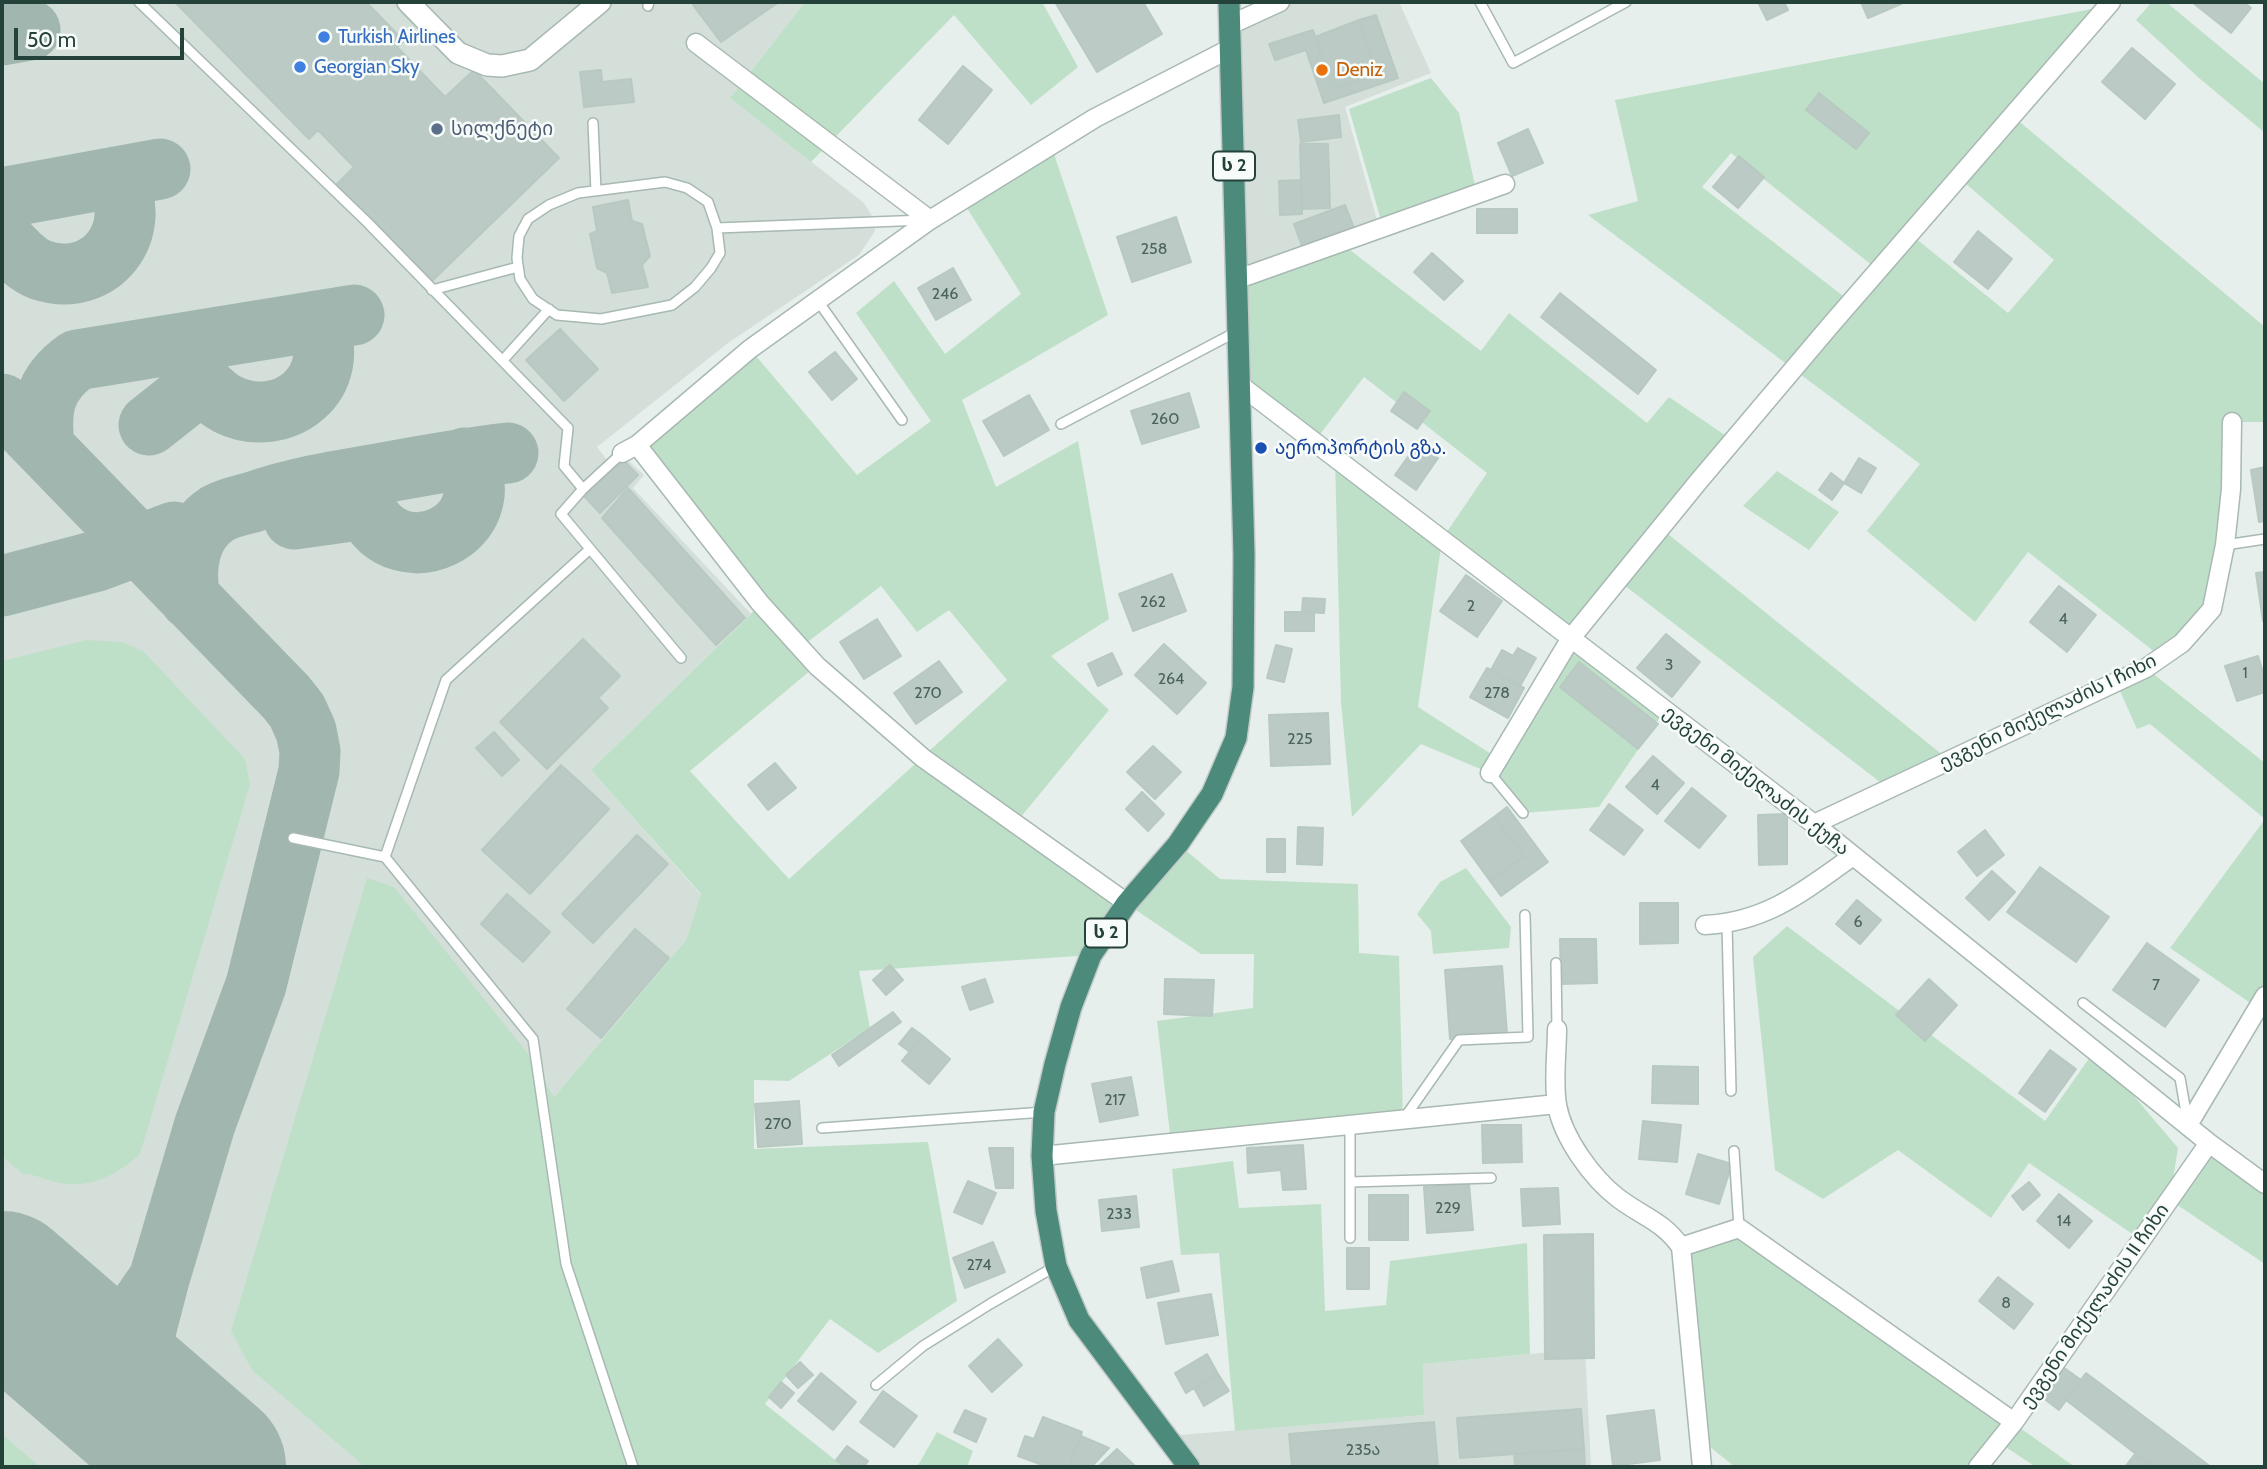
<!DOCTYPE html>
<html>
<head>
<meta charset="utf-8">
<style>
	body { margin:0 }
	#map { position:relative; width:2267px; height:1469px; overflow:hidden; background:#e6efeb; font-family:Cabin,sans-serif }
	canvas { display:block }
	.frame { position:absolute; inset:0; border:4px solid #24423a; pointer-events:none }
	.scale { position:absolute; left:14px; top:28px; width:170px; height:32px; box-sizing:border-box; border:4px solid #24423a; border-top:0; padding-left:9px; font-size:21px; line-height:24px; white-space:nowrap; color:#24423a; -webkit-text-stroke:5px #f7fbf9; paint-order:stroke }
</style>
</head>
<body>
<div id="map">
<canvas width="2267" height="1469"></canvas>
<div class="frame"></div>
<div class="scale">50 m</div>
</div>
<script>
const context = document.querySelector('canvas').getContext('2d');
context.lineJoin = 'round';
function fillPath(path, color) { context.fillStyle = color; context.fill(path, 'evenodd'); }
function stroke(path, color, width, dash) { context.strokeStyle = color; context.lineWidth = width; context.lineCap = dash ? 'butt' : 'round'; context.setLineDash(dash || []); context.stroke(path); }
function drawText(font, color, halo, rows, align = 'center') {
  context.font = font + ' Cabin,"Noto Sans Georgian",sans-serif'; context.lineWidth = 5; context.setLineDash([]); context.textBaseline = 'middle'; context.strokeStyle = halo; context.fillStyle = color; for (const [text, x, y, turn = 0] of rows) {
    context.save(); context.translate(x, y); context.rotate((+turn || 0) * Math.PI / 180); context.textAlign = isNaN(turn) ? turn : align; if (halo) context.strokeText(text, 0, 0); context.fillText(text, 0, 0); context.restore();
  }
}
fillPath(new Path2D(`
	M2 2H805L730 98 864 203 874 219 875 231 859 255 728 343 597 447 607 460 617 450 644 475 633 488 751 614 591 770 701 895 686 940 554 1097 657 1467H2Z
	M1290 2H1399L1431 73 1345 107 1379 227 1242 276 1236 29Z
	M1585 1349 1591 1467H1189L1167 1436 1424 1415 1423 1364Z`), '#d4dfda');
fillPath(new Path2D(`
	M805 2H1042L1078 67 1031 105 954 15 811 162 730 98Z
	M2152 2H2166L2265 84V133L2199 78 2136 20Z
	M2097 8 2009 113 2265 327V422H2233L2212 609 2161 657 2028 552 1975 622 1867 531 1920 464 1588 215 1638 201 1615 100ZM1731 153 1878 270 1851 302 1702 187ZM1957 176 2054 260 2008 313 1909 233Z
	M1431 78 1459 113 1476 190 1382 224 1349 109Z
	M1051 145 1108 315 962 400 996 487 1078 441 1109 619 1051 656 1109 710 1015 824 1127 903 1178 844 1220 879 1358 884 1359 953 1399 956 1403 1120 1171 1143 1157 1021 1253 1008 1254 954H1201L1127 904 1091 955 859 971 870 1028 789 1081 754 1080V1149L928 1142 957 1301 878 1353 830 1319 765 1404 844 1467H365L252 1370 231 1331 367 878 394 887 526 1051 554 1097 686 940 701 894 591 770 751 614 760 603 637 445 750 349 857 475 931 421 856 313 894 281 945 354 1021 294 962 200ZM881 586 917 632 949 610 1007 680 789 879 690 771 817 665 801 647Z
	M1341 243 1481 351 1509 313 1647 423 1669 397 1735 442 1663 530 1949 760 1889 789 1620 582 1572 638 1665 710 1599 807 1523 813 1490 773 1421 744 1352 817 1341 702 1335 458 1442 539 1487 473 1364 377 1314 442 1240 385 1238 279ZM1442 540 1571 638 1499 759 1418 707Z
	M1777 471 1839 512 1809 550 1743 506Z
	M87 640 121 642 143 651 245 759 250 784 140 1154C118 1174 91 1189 60 1183 46 1181 37 1174 23 1174L2 1156V661Z
	M2146 668 2265 763V1013L2170 948 2265 819 2150 724 2137 729 2116 682Z
	M1466 868 1511 927 1509 948 1433 954 1431 931 1417 914 1440 882Z
	M1787 926 2045 1121 2095 1050 2178 1148 2170 1198 2208 1157 2221 1159 2265 1188V1264L2170 1200 2141 1240 2029 1163 1991 1218 1898 1150 1823 1199 1775 1170 1753 957Z
	M1233 1161 1239 1208 1321 1204 1325 1311 1386 1305 1390 1261 1527 1243 1530 1354 1423 1364 1424 1415 1235 1431 1219 1253 1181 1255 1172 1169Z
	M1739 1228 2075 1467H2036L1998 1442 1978 1467H1735L1699 1438 1681 1247Z
	M937 1432 973 1451 967 1467H917Z
	M2 1434 3 1435 40 1467H2Z`), '#bfe0c8');
stroke(new Path2D(`
	M2 35 30 30
	M2 198 160 169
	M2 247 7 243C17 254 27 265 41 270 101 290 146 230 115 177
	M2 404 286 697 297 711 306 731 310 751 309 771 256 985 205 1124 159 1279 128 1398 150 1467
	M149 425 202 383C209 391 216 398 227 404 282 432 346 383 316 321
	M44 447C40 409 43 384 77 360L354 315
	M294 519 366 509C399 579 506 529 465 458
	M2 586 97 561 174 532
	M190 599C184 568 188 533 217 514 227 508 242 505 253 502 293 488 335 481 377 474 421 466 464 458 508 453
	M2 1288 46 1323 70 1329 105 1328 137 1311 159 1279`), '#a2b6b0', 61);
stroke(new Path2D(`
	M2 1288 209 1467`), '#a2b6b0', 154);
const building = new Path2D(`
	M175 2H366L404 41 397 47 445 97 474 70 559 158 431 282 336 185 354 167 318 130 309 139Z
	M698 2H779L721 42 693 5Z
	M1055 2H1143L1162 34 1097 72Z
	M1758 2H1784L1788 10 1767 20Z
	M1861 2H1900L1901 4 1868 18Z
	M2192 2H2244L2251 8 2231 33Z
	M1376 15 1398 78 1324 103 1306 50 1275 60 1269 44 1313 30 1332 89 1377 74 1359 20Z
	M1359 20 1377 74 1332 89 1315 37Z
	M2132 48 2175 84 2145 119 2102 82Z
	M963 66 992 90 948 144 919 120Z
	M601 70 602 82 631 79 634 102 584 107 580 72Z
	M1819 93 1869 133 1856 149 1806 110Z
	M1339 115 1341 137 1301 142 1298 120Z
	M1528 129 1543 163 1512 176 1498 143Z
	M1300 144H1328L1330 208 1302 209Z
	M1739 156 1764 177 1738 208 1713 187Z
	M1301 180 1302 214 1280 215 1279 181Z
	M628 200 632 221 642 224 650 256 642 265 648 287 612 293 607 273 597 268 590 234 597 231 593 207Z
	M1345 205 1356 233 1304 252 1294 224Z
	M1477 209H1517V233H1477Z
	M1176 217 1191 262 1132 282 1117 237Z
	M1978 231 2012 259 1988 289 1954 262Z
	M1432 253 1463 281 1444 300 1414 272Z
	M953 268 971 300 936 320 918 288Z
	M1560 293 1656 370 1638 394 1541 317Z
	M560 329 598 369 564 401 526 360Z
	M835 352 857 379 832 400 809 372Z
	M1404 392 1430 411 1417 429 1391 411Z
	M1189 393 1199 427 1142 444 1131 411Z
	M1029 395 1049 430 1004 456 983 421Z
	M1417 444 1438 458 1416 490 1395 475Z
	M621 458 638 475 600 513 583 495Z
	M1859 458 1876 468 1861 493 1844 483Z
	M2265 467V521L2259 522 2251 470Z
	M1831 473 1844 483 1832 500 1819 490Z
	M628 488 745 618 716 645 602 518Z
	M2265 572V620L2263 621 2256 573Z
	M1172 574 1186 611 1133 631 1119 594Z
	M1466 575 1502 601 1477 637 1440 611Z
	M2059 586 2096 615 2067 652 2030 622Z
	M1303 598 1325 599 1324 613 1302 612Z
	M1285 612H1314V631H1285Z
	M877 619 901 656 864 679 840 642Z
	M1666 634 1700 662 1672 697 1637 668Z
	M583 639 620 676 598 698 608 708 547 769 500 722Z
	M1164 644 1206 683 1177 714 1135 675Z
	M1276 645 1292 649 1284 682 1267 678Z
	M1518 648 1536 658 1520 686 1491 670 1502 650 1513 656Z
	M1112 653 1122 674 1098 686 1088 664Z
	M2258 656 2265 679V692L2237 701 2225 666Z
	M939 661 962 692 916 724 894 693Z
	M1579 662 1658 724 1638 749 1560 687Z
	M1487 668 1524 688 1508 718 1470 697Z
	M1328 713 1330 764 1271 766 1269 715Z
	M494 732 519 760 502 776 476 748Z
	M1153 746 1181 772 1155 799 1127 772Z
	M1653 756 1684 783 1657 814 1626 787Z
	M775 763 796 788 768 810 748 785Z
	M561 765 609 809 530 894 482 850Z
	M1692 788 1726 816 1699 848 1665 821Z
	M1142 792 1164 814 1148 831 1126 809Z
	M1609 804 1643 830 1624 855 1590 830Z
	M1507 807 1548 862 1501 896 1490 881 1524 856 1494 817Z
	M1787 814V864L1759 865 1758 815Z
	M1494 817 1524 856 1490 881 1461 841Z
	M1298 827 1323 828 1322 865 1297 864Z
	M1985 830 2004 855 1977 876 1958 852Z
	M637 835 668 864 593 943 562 914Z
	M1267 839H1285V872H1267Z
	M2040 867 2109 917 2076 962 2007 912Z
	M1992 871 2015 892 1989 920 1966 898Z
	M507 894 550 932 523 962 481 924Z
	M1857 900 1881 920 1860 944 1836 924Z
	M1640 903H1678V943L1640 944Z
	M635 929 669 958 601 1038 567 1009Z
	M1560 939H1596L1597 983 1561 984Z
	M2147 943 2199 980 2165 1027 2113 990Z
	M890 965 903 980 886 995 873 980Z
	M1502 966 1507 1034 1450 1039 1445 970Z
	M985 979 993 1002 970 1010 962 987Z
	M1165 979 1214 980 1212 1016 1164 1014Z
	M1929 979 1957 1005 1925 1041 1896 1015Z
	M893 1012 901 1022 839 1066 832 1055Z
	M912 1028 923 1036 910 1052 899 1044Z
	M923 1036 950 1059 929 1084 902 1061Z
	M2050 1050 2076 1069 2045 1112 2019 1093Z
	M1653 1066 1698 1067V1104L1652 1103Z
	M1131 1077 1138 1115 1100 1122 1092 1084Z
	M799 1101 802 1144 758 1147 755 1104Z
	M1643 1121 1681 1125 1677 1162 1639 1159Z
	M1482 1125H1521L1522 1162 1483 1163Z
	M1303 1145 1306 1189 1283 1190 1281 1170 1248 1173 1247 1148Z
	M989 1148H1013V1188H996Z
	M1698 1154 1732 1164 1719 1204 1686 1194Z
	M968 1181 996 1193 982 1224 954 1212Z
	M2029 1182 2040 1195 2023 1210 2012 1196Z
	M1469 1184 1473 1230 1427 1233 1424 1187Z
	M1558 1188 1560 1224 1523 1226 1521 1189Z
	M2059 1194 2092 1221 2069 1248 2037 1221Z
	M1369 1195H1408V1240H1369Z
	M1136 1196 1139 1227 1102 1231 1099 1200Z
	M1593 1234 1594 1358 1545 1359 1544 1235Z
	M993 1242 1005 1272 965 1288 953 1258Z
	M1347 1248H1369V1289H1347Z
	M1172 1261 1179 1291 1147 1298 1141 1268Z
	M1998 1277 2033 1304 2014 1329 1979 1301Z
	M1211 1294 1218 1335 1166 1344 1158 1303Z
	M998 1339 1022 1365 992 1392 969 1366Z
	M1207 1354 1218 1374 1186 1393 1175 1373Z
	M800 1362 813 1375 798 1388 786 1375Z
	M2060 1365 2081 1380 2059 1410 2038 1394Z
	M821 1373 856 1402 833 1430 798 1401Z
	M2086 1373 2211 1467H2153L2066 1400Z
	M1218 1374 1229 1391 1204 1406 1194 1388Z
	M781 1382 794 1393 781 1408 769 1397Z
	M883 1391 917 1416 894 1447 860 1422Z
	M1581 1409 1584 1449 1460 1458 1457 1418Z
	M965 1410 986 1419 976 1442 954 1432Z
	M1654 1410 1660 1460 1613 1466 1607 1416Z
	M1043 1417 1082 1432 1069 1467H1048L1018 1456 1025 1436 1034 1439Z
	M1434 1422 1438 1467H1292L1289 1434Z
	M1081 1436 1109 1448 1091 1467 1069 1466Z
	M847 1446 868 1461 864 1467H845L836 1460Z
	M1117 1449 1136 1467H1098Z
	M1584 1449 1585 1467H1515L1514 1454Z
	M2135 1454 2153 1467H2125Z`);
fillPath(building, '#bbcac4');
stroke(building, '#b8c9c2', 2);
const service = new Path2D(`
	M139 2 367 222 568 428 564 466 583 489 561 514 681 658
	M1480 2 1513 63 1626 2
	M648 6 649 2
	M593 123 596 191
	M665 182 687 188 708 202 717 228 720 253 711 268 695 287 672 305 601 319 557 315 533 299 520 279 517 258 519 236 528 219 549 205 578 193Z
	M717 228 925 220
	M432 290 518 267
	M818 301 902 420
	M503 360 549 309
	M1061 424 1236 332
	M583 489 622 453
	M2225 545 2265 539
	M1490 773 1523 813
	M293 838 385 857 533 1039 566 1264 633 1467
	M385 857 446 680 590 549
	M1727 924 1731 1091
	M1556 963 1557 1029
	M2083 1003 2180 1078 2188 1124
	M1403 1120 1459 1040 1528 1037 1525 915
	M1350 1125V1238
	M822 1128 1044 1112
	M1734 1151 1739 1228
	M1350 1182 1491 1178
	M876 1385 923 1346 990 1304 1056 1266`);
const minor = new Path2D(`
	M1230 25 1280 2
	M696 43 930 220
	M1238 279 1505 184
	M1240 385 1814 824 2209 1143 2265 1184
	M637 445 760 603 817 666 923 758 1127 903
	M622 453 637 445 750 349 930 220 1095 118 1231 48
	M1490 773 1571 638 1698 482 1829 327 2111 2
	M1814 824 2146 668 2182 643 2212 609 2225 545 2231 489 2232 422
	M1705 925C1767 922 1804 891 1853 856
	M1557 1029C1557 1053 1553 1081 1557 1105 1563 1138 1592 1178 1618 1198 1643 1217 1663 1221 1681 1247L1702 1467
	M2188 1125 2265 996
	M1042 1156 1557 1104
	M1681 1247 1739 1228 2014 1422
	M1978 1467 2014 1422 2209 1143`);
const tertiary = new Path2D(`
	M408 2 458 53 487 65 502 66 530 60 600 2`);
const trunk = new Path2D(`
	M1189 1467 1079 1320 1056 1266 1046 1211 1042 1156 1044 1112 1055 1064 1071 1007 1091 955 1127 903 1178 844 1212 794 1236 738 1243 687 1244 555 1229 2`);
stroke(service, '#a8b8b2', 12);
stroke(minor, '#a8b8b2', 21);
stroke(tertiary, '#a8b8b2', 24);
stroke(trunk, '#c2cac8', 24);
stroke(service, '#fff', 9);
stroke(minor, '#fff', 18);
stroke(tertiary, '#fff', 21);
stroke(trunk, '#4c8a7c', 21);
for (const [x, y, r, color] of [
	[324,37,7,"#3f7fe0"],
	[300,67,7,"#3f7fe0"],
	[1322,70,7,"#e8710a"],
	[437,129,7,"#5c6f8a"],
	[1261,448,7,"#1a4fb4"]
]) { const dot = new Path2D(); dot.arc(x, y, r, 0, 2 * Math.PI); context.fillStyle = color; context.fill(dot); stroke(dot, '#f7fbf9', 2.5); }
drawText('16px', '#4a645c', null, [
	["258",1154,249],
	["246",945,294],
	["260",1165,419],
	["262",1153,602],
	["2",1471,606],
	["4",2063,619],
	["3",1669,665],
	["1",2245,673],
	["264",1171,679],
	["270",928,693],
	["278",1497,693],
	["225",1300,739],
	["4",1655,785],
	["6",1858,922],
	["7",2156,985],
	["217",1115,1100],
	["270",778,1124],
	["229",1448,1208],
	["233",1119,1214],
	["14",2064,1221],
	["274",979,1265],
	["8",2006,1303],
	["235ა",1363,1450]
]);
for (const [x, y, w] of [
	[1234,166,42],
	[1106,933,42]
]) { const box = new Path2D(); box.roundRect(x - w / 2, y - 14.5, w, 29, 5); context.fillStyle = '#f7fbf9'; context.fill(box); stroke(box, '#24423a', 2); }
drawText('bold 18px', '#24423a', null, [
	["ს 2",1234,166],
	["ს 2",1106,933]
]);
drawText('19px', '#366cbe', '#f7fbf9', [
	["Turkish Airlines",338,37],
	["Georgian Sky",314,67]
], 'left');
drawText('19px', '#c56008', '#f7fbf9', [
	["Deniz",1336,70]
], 'left');
drawText('19px', '#4e5e75', '#f7fbf9', [
	["სილქნეტი",451,129]
], 'left');
drawText('19px', '#164399', '#f7fbf9', [
	["აეროპორტის გზა.",1275,448]
], 'left');
drawText('19px', '#24423a', '#f7fbf9', [
	["ევგენი მიქელაძის I ჩიხი",2048,712,-26],
	["ევგენი მიქელაძის ქუჩა",1756,781,38],
	["ევგენი მიქელაძის II ჩიხი",2095,1306,-55]
]);
</script>
</body>
</html>
